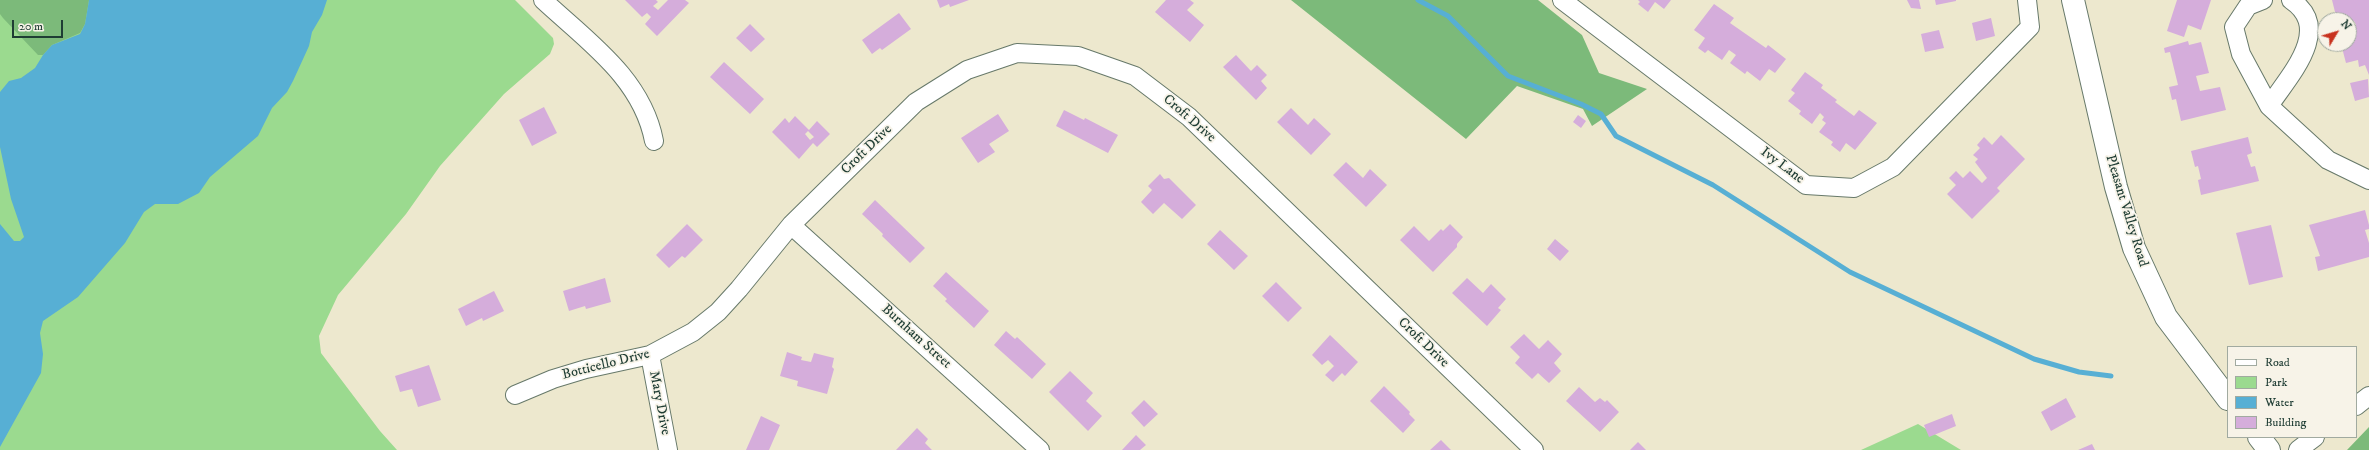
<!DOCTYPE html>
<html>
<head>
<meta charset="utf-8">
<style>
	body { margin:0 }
	#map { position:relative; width:2369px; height:450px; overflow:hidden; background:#ede8ce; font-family:"IM FELL DW Pica",serif }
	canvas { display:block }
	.legend { position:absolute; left:2227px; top:346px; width:130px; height:92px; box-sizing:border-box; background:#f7f3e8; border:1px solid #a1aaa0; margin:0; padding:5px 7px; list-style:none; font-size:12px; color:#1f3d34 }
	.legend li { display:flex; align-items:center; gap:8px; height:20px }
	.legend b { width:20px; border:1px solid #a1aaa0 }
	.north { position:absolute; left:2317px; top:12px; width:40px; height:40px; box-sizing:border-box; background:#f7f3e8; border:1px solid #a1aaa0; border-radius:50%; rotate:52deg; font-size:11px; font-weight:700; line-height:16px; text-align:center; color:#1f3d34 }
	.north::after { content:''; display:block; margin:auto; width:14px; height:18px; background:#c8321e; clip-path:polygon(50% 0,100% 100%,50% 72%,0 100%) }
	.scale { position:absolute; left:12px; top:20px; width:51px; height:18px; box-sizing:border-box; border:2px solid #1f3d34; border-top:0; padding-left:5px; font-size:12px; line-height:14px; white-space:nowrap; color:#1f3d34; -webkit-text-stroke:3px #f7f3e8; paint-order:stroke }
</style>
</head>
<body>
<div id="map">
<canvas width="2369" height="450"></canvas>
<ul class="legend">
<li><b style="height:5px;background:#fff"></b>Road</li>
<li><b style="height:11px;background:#9bda8f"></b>Park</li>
<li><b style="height:11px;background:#57afd4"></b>Water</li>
<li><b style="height:11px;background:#d5addb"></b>Building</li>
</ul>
<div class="north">N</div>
<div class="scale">20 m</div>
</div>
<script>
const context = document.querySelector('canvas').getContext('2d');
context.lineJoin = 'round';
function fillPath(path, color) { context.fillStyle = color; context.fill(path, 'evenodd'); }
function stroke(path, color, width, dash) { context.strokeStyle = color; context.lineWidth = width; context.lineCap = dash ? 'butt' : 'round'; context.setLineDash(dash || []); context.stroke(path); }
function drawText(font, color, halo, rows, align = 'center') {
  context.font = font + ' "IM FELL DW Pica",serif'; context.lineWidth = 3.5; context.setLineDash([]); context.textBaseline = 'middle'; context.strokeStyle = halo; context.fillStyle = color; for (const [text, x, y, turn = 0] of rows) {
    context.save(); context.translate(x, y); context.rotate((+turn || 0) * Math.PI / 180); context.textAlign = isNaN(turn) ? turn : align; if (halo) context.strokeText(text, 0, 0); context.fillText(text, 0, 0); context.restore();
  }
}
fillPath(new Path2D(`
	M0 0H515L553 38 554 44 550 54 504 94 440 166 406 214 338 295 319 336 321 353 380 431 397 450H0Z
	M1918 424 1961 450H1861Z`), '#9bda8f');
fillPath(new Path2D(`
	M0 0H89L85 24 80 33 52 45 43 55H38L3 18 0 14Z
	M1291 0H1538L1582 35 1599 73 1647 89 1592 126 1583 109 1517 86 1466 139Z
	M2369 427V450H2347Z`), '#7cba7a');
fillPath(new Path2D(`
	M89 0H327L322 15 312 32 309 46 293 81 287 92 272 108 258 136 210 177 199 193 178 204H155L144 212 125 243 78 297 43 321 40 333 43 354 41 373 0 447V224L14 241H20L24 237 11 199 0 147V92L9 81 21 78 35 68 43 55 52 45 80 34 85 24Z`), '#57afd4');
stroke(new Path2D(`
	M1418 0 1448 16 1508 76 1581 104 1601 114 1616 136 1713 185 1850 272 2034 359 2079 372 2111 376`), '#57afd4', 5);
fillPath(new Path2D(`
	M625 0H656L658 2 653 6 658 10 668 0H685L689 3 657 36 645 24 651 17 647 13 642 17Z
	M937 0H969L950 7 949 4 940 8Z
	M1166 0H1190L1194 3 1187 10 1204 25 1190 42 1155 12Z
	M1638 0H1671L1664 9 1655 2 1648 12 1638 4 1640 2Z
	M1907 0H1919L1921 9 1911 8Z
	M1935 0H1956V1L1936 5Z
	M2177 0H2211L2201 30 2188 25 2184 37 2167 31Z
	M2332 0H2369V75L2365 65 2359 67 2358 60 2346 63 2341 44H2349V27L2356 25 2354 21 2337 20Z
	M1714 4 1734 18 1730 23 1766 48 1768 45 1786 59 1775 73 1769 69 1760 81 1747 71 1745 74 1730 63 1736 55 1729 50 1722 60 1708 50 1705 53 1698 48 1705 38 1694 30Z
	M899 13 911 29 882 50 880 48 872 54 862 40Z
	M1991 18 1995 36 1976 41 1972 23Z
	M750 24 765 39 751 52 736 38Z
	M1939 30 1944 48 1925 52 1921 34Z
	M2188 41 2189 45 2201 42 2209 73 2196 76 2200 91 2220 87 2226 110 2181 121 2176 99 2172 100 2169 87 2178 85 2170 52 2165 53 2164 48Z
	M1236 55 1251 71 1257 65 1267 75 1261 81 1267 88 1256 100 1223 67Z
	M724 62 764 99 750 114 710 77Z
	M1805 72 1823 85 1821 88 1837 100 1835 102 1854 116 1859 110 1877 123 1855 150 1846 143 1840 152 1831 145 1833 142 1819 132 1826 123 1822 120 1824 117 1820 113 1812 124 1799 114 1801 111 1788 101 1795 93 1791 90Z
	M2368 79 2369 97 2355 101 2350 83Z
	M544 107 557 133 532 146 519 120Z
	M1291 108 1308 125 1314 118 1331 134 1311 155 1277 122Z
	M1064 110 1084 120 1085 118 1118 135 1108 153 1056 126Z
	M998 114 1009 131 989 144 995 152 978 163 961 138Z
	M1578 115 1586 121 1581 128 1573 122Z
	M795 116 809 130 817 121 830 134 817 147 813 143 799 159 772 132 785 118 789 123ZM808 131 814 137 810 140 805 134Z
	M2001 135 2025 159 1997 188 2000 191 1972 219 1947 194 1956 185 1949 178 1956 171 1963 178 1970 171 1982 183 1987 178 1975 162 1978 159 1973 155 1980 148 1977 145 1984 137 1992 145Z
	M2248 137 2252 153 2247 155 2251 167 2255 166 2259 181 2201 195 2198 180 2201 179 2198 166 2195 167 2191 151Z
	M1346 162 1363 178 1370 169 1387 185 1366 207 1333 175Z
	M1160 174 1164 179 1169 178 1196 205 1182 219 1164 203 1153 214 1141 202 1152 190 1148 186Z
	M875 200 925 248 910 263 882 236 883 234 862 214Z
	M2365 210 2369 225V229L2365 230 2369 243V257L2318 271 2315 257 2320 256 2309 225Z
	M687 224 703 240 685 258 682 256 669 268 656 255Z
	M1450 224 1463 237 1457 244V247L1433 272 1400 240 1414 226 1429 241 1441 229 1443 231Z
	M2271 225 2283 277 2249 285 2236 233Z
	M1220 230 1248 256 1234 270 1207 244Z
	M1555 239 1569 251 1560 261 1547 249Z
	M946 272 989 311 974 328 945 301 947 299 933 286Z
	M605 278 611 302 586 309 585 306 569 311 563 291Z
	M1467 278 1483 293 1491 284 1506 299 1498 308 1501 310 1487 326 1452 293Z
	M1276 282 1302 308 1288 322 1262 296Z
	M494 291 504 311 483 321 482 318 466 326 458 309Z
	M1006 331 1015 339 1017 337 1046 364 1032 379 994 345Z
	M1524 334 1539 349 1548 340 1562 354 1554 363 1561 371 1549 383 1538 373 1532 379 1515 363 1520 357 1510 347Z
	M1330 335 1358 362 1345 376 1342 373 1333 382 1325 375 1334 366 1328 360 1322 365 1312 355Z
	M787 352 802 357 801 360 811 362 814 353 834 358 832 367 834 369 827 394 797 386 798 381 780 376Z
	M429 365 441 400 418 407 412 389 400 392 395 376Z
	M1070 371 1093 393 1086 401 1102 416 1088 431 1049 392Z
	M1384 386 1410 412 1409 414 1415 420 1403 433 1370 401Z
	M1579 387 1595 402 1600 398 1605 402 1607 400 1619 412 1600 432 1566 401Z
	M2066 398 2076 417 2051 431 2041 412Z
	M1144 400 1158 414 1144 427 1131 413Z
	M1952 414 1956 426 1929 437 1924 425Z
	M761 416 780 425 769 450H746Z
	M917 428 928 439 925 443 932 450H896Z
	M1136 435 1146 445 1140 450H1122Z
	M1441 440 1451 450H1430Z
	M1638 442 1646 450H1630Z
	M2092 444 2095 450H2078Z`), '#d5addb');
const minor = new Path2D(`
	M543 0C587 41 642 78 654 141
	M1562 0 1806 185 1854 188 1893 167 2030 27 2027 0
	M2263 0 2248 6 2234 27 2241 54 2269 106 2328 160 2369 180
	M2269 106C2289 76 2334 29 2291 0
	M791 225 1040 450
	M650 355 668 450
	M515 395 553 379 586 369 650 355 693 332 718 312 739 289 791 225 916 102 967 70 1017 53 1078 56 1135 76 1189 117 1534 450
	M2356 406 2369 396
	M2298 450 2315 437`);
const secondary = new Path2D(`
	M2073 0 2116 187 2134 248 2166 317 2228 399
	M2259 437 2269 450`);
stroke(minor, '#67796a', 20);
stroke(secondary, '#67796a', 24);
stroke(minor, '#fff', 18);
stroke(secondary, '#fff', 22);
drawText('14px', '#1f3d34', '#f7f3e8', [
	["Croft Drive",1189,119,41],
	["Croft Drive",867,150,-44],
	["Ivy Lane",1782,166,37],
	["Pleasant Valley Road",2126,211,73],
	["Burnham Street",916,337,42],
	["Croft Drive",1423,343,44],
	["Botticello Drive",606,365,-14],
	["Mary Drive",659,403,79]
]);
</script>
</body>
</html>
